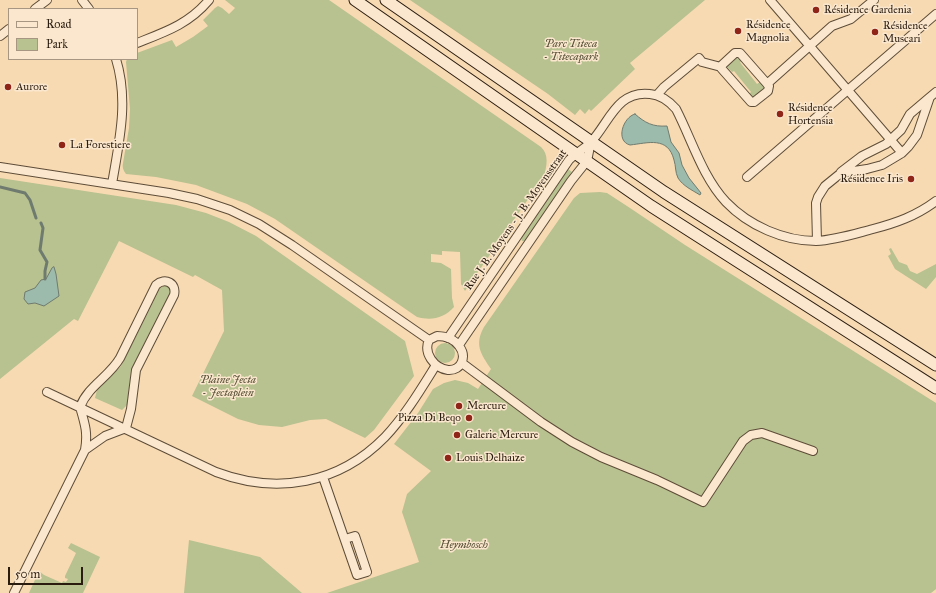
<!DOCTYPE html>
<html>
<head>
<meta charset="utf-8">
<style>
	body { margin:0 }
	#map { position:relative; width:936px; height:593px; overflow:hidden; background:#f7dab2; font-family:"IM FELL Great Primer",serif }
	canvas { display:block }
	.legend { position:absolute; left:8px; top:8px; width:130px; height:52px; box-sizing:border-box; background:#fae7cd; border:1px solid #a79681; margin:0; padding:5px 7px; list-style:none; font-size:12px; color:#2b1c10 }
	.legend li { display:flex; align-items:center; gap:8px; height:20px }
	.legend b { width:20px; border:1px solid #a79681 }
	.scale { position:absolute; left:8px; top:567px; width:75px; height:18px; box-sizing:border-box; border:2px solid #2b1c10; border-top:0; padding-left:5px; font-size:12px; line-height:14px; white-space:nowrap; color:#2b1c10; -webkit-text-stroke:3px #fae7cd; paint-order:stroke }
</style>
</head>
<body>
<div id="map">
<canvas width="936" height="593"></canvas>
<ul class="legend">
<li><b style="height:5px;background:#fae7cd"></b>Road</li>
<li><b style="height:11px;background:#b8c190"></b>Park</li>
</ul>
<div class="scale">50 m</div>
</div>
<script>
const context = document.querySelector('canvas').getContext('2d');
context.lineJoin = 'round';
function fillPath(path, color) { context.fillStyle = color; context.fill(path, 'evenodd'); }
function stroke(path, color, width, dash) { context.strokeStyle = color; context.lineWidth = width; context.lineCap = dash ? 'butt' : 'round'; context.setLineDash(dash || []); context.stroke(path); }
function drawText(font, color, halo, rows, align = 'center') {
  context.font = font + ' "IM FELL Great Primer",serif'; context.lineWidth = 3; context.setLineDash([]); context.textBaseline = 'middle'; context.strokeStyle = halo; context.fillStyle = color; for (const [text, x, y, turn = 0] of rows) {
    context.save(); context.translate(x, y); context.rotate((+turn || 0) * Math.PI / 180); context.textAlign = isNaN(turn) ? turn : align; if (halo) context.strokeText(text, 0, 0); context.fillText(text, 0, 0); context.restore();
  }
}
fillPath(new Path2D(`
	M225 0H329L541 147C549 155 547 165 544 176L465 291 461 284 460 252 442 251V255L431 254V262L441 263 451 269 452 298 454 307C444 318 432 321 417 317L275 219 247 204 196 185 156 177 126 174C123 170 122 167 123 163L129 128 130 109 126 62 127 59H137V53L172 40 176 47 193 37 208 26 203 20 215 8 218 6 222 8 229 14 235 8Z
	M410 0H705L630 63 635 69 591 111 589 109 585 114 580 109 575 115 548 94Z
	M734 57H739L742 61 740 62 742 65 757 84 760 82 764 87 763 91 752 97 749 94 751 92 734 71 732 72 727 67Z
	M568 169 572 172 525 241H522L521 238Z
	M0 178 176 205 206 213 229 222 256 236 405 341 414 376 374 430 365 438 326 419 310 420 282 427 259 425 238 419 192 396 224 331 222 290 195 275 193 277 119 241 78 321 74 319 0 379Z
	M600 192 607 193 630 208 685 245 936 403V589L931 593H327L419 562 402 512 407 494 431 471 394 444 418 413 433 389 444 383 455 380 468 383 478 389 491 369C481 354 474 345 484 327L574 198 580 193Z
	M891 248 899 262 907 265 910 271 917 274 936 264V277L926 289 895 269 888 256 891 254 889 249Z
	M165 285 170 288V294L131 371 127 405 122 410 95 398 97 390 121 366 160 288Z
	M435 353a10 10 0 1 1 20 0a10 10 0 1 1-20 0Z
	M189 540 260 557 302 593H184Z
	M71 543 100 557 83 593H29L39 571 44 575 62 583 63 581 66 582 68 579 65 578V576L76 553 68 548Z`), '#b8c190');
const water = new Path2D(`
	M635 114C645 123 653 127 667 126L671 142 679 153 682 165 689 178 701 193 700 195C692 190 683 186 678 178 675 172 676 166 674 160 668 136 648 143 630 145 615 141 623 117 635 114Z
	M54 267 56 274 59 296 44 306 35 303 28 304 24 299 25 292 35 288 41 280 46 279 52 268Z`);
fillPath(water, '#9dbbac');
stroke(water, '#6f7b6e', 1);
stroke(new Path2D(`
	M0 187 25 193 30 200 36 218
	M41 223 43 228 40 250 47 262 45 271V279`), '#6f7b6e', 3);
const street = new Path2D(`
	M82 0 89 9
	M770 0 902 153
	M35 9 47 0
	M0 36 9 29
	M137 43C165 32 189 24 209 0
	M735 53H740L769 86 768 91 754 102H751L721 68 722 65Z
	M767 84 832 26 851 19 874 0
	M657 95 664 87 699 58 702 62 721 67
	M0 167 169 193 197 199 230 210 259 224 292 245 429 340
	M841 172 862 156 886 144 901 130 910 114 930 97
	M747 177 936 14
	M112 184C119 142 129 101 116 59
	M817 241 816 203 818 197 825 186 841 173 867 169 882 165 902 153 908 147 917 135 930 97 936 92
	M437 336C445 336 454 339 459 346 467 356 462 371 448 370 434 368 423 353 429 340Z
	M448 338 569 160C576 153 584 149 591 142 609 123 617 90 650 94 661 95 669 101 676 109 692 140 702 176 726 202 749 226 784 241 816 241 836 240 854 234 873 229 896 223 916 216 936 201
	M459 345 571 181 587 161 591 142
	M462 363 541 422 572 442 601 457 657 480 703 502 743 441 751 435 762 433 813 451
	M47 392 216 472C277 495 339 484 385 437 405 416 421 389 436 365
	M80 407C88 386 109 377 120 358L156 285C165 277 177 283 174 295L136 370 131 409 126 428
	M85 450 105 436 126 428
	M323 477 357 575 367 572 355 536 345 539
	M14 593 85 450C88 433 85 424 80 407`);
const secondary = new Path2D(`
	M355 0 651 206 936 388
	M386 0 664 192 936 365`);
stroke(street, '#5e4c38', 10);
stroke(secondary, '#2b1c10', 13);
stroke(street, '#fae7cd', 8);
stroke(secondary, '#fae7cd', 11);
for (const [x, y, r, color] of [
	[816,10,4,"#8f2418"],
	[738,31,4,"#8f2418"],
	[875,32,4,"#8f2418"],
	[8,87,4,"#8f2418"],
	[780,114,4,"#8f2418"],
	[62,145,4,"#8f2418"],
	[911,179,4,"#8f2418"],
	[459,406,4,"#8f2418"],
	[469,418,4,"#8f2418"],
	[457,435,4,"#8f2418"],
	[448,458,4,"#8f2418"]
]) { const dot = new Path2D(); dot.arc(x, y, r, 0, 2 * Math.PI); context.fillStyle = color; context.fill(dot); stroke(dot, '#fae7cd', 1.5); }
drawText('11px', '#2b1c10', '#fae7cd', [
	["Résidence Gardenia",824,10],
	["Résidence",746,25],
	["Magnolia",746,38],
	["Résidence",883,26],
	["Muscari",883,39],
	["Aurore",16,87],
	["Résidence",788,108],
	["Hortensia",788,121],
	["La Forestiere",70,145],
	["Résidence Iris",903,179,"right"],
	["Mercure",467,406],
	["Pizza Di Beqo",461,418,"right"],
	["Galerie Mercure",465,435],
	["Louis Delhaize",456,458]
], 'left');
drawText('italic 11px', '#554e36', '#fae7cd', [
	["Parc Titeca",571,44],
	["- Titecapark",571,57],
	["Plaine Jecta",228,380],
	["- Jectaplein",228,393],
	["Heymbosch",464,545]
]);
drawText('11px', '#2b1c10', '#fae7cd', [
	["Rue J. B. Moyens - J. B. Moyensstraat",516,220,-55]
]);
</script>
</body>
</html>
